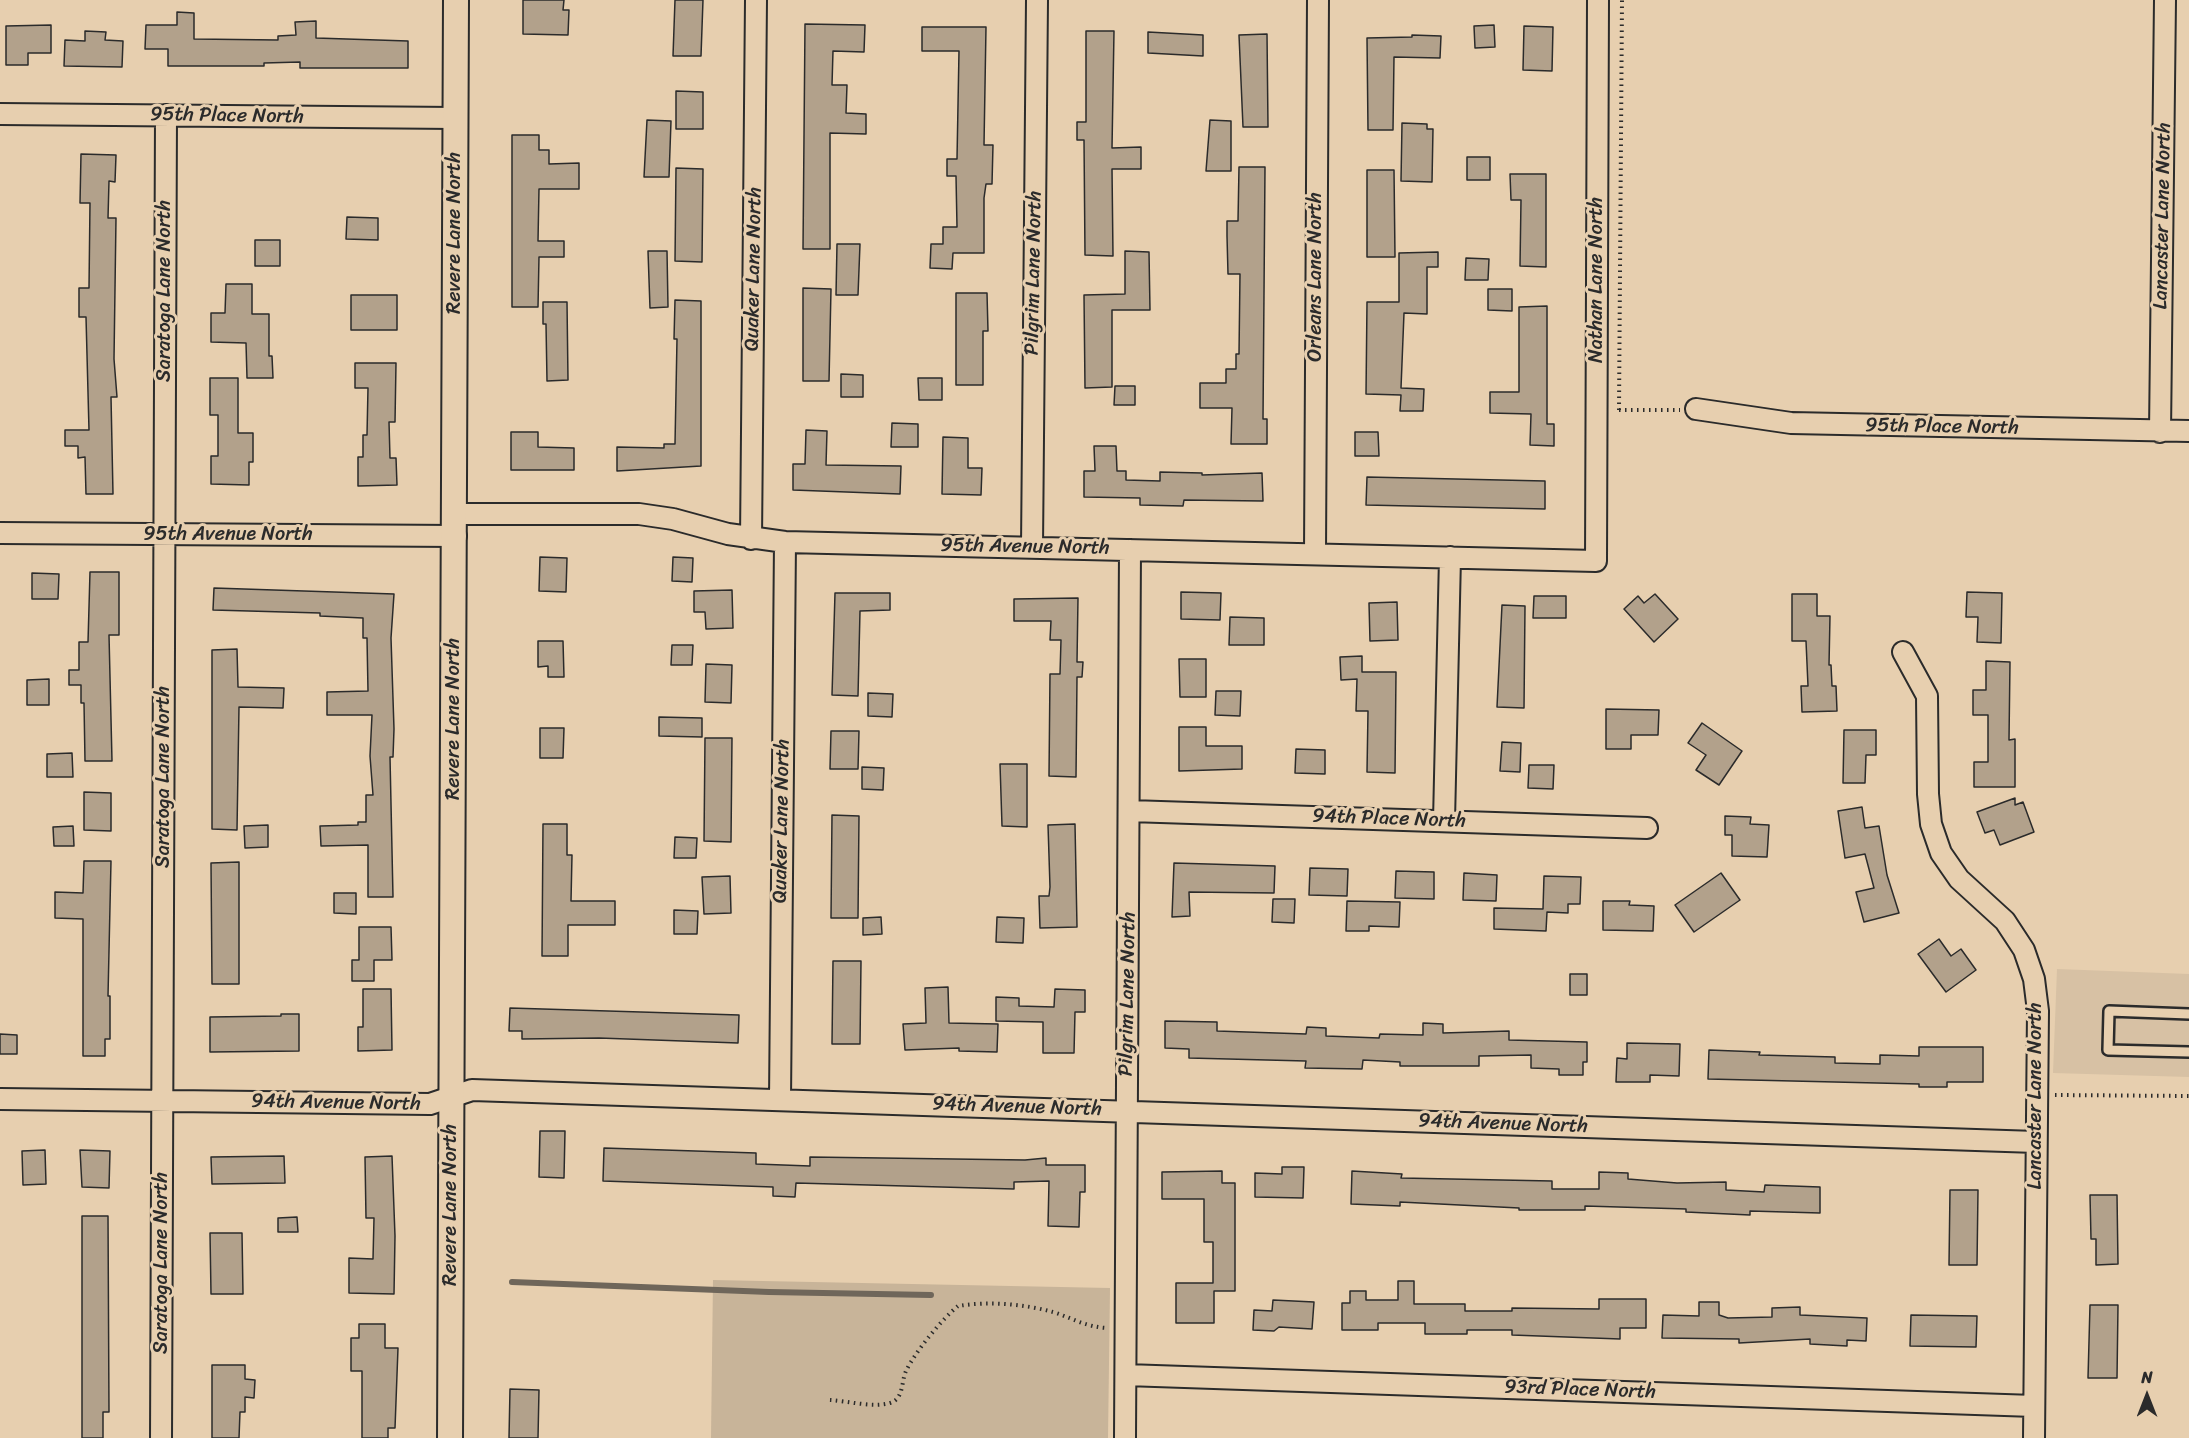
<!DOCTYPE html>
<html>
<head>
<meta charset="utf-8">
<style>
	body { margin:0 }
	#map { position:relative; width:2189px; height:1438px; overflow:hidden; background:#e7cfaf; font-family:Sriracha,sans-serif }
	canvas { display:block }
	.north { position:absolute; left:2117px; top:1366px; width:60px; height:60px; -webkit-text-stroke:4px #e7cfaf; paint-order:stroke; rotate:0deg; font-size:16px; font-weight:700; line-height:24px; text-align:center; color:#2b2b2b }
	.north::after { content:''; display:block; margin:auto; width:21px; height:27px; background:#2b2b2b; clip-path:polygon(50% 0,100% 100%,50% 72%,0 100%) }
</style>
</head>
<body>
<div id="map">
<canvas width="2189" height="1438"></canvas>
<div class="north">N</div>
</div>
<script>
const context = document.querySelector('canvas').getContext('2d');
context.lineJoin = 'round';
function fillPath(path, color) { context.fillStyle = color; context.fill(path, 'evenodd'); }
function stroke(path, color, width, dash) { context.strokeStyle = color; context.lineWidth = width; context.lineCap = dash ? 'butt' : 'round'; context.setLineDash(dash || []); context.stroke(path); }
function drawText(font, color, halo, rows, align = 'center') {
  context.font = font + ' Sriracha,sans-serif'; context.lineWidth = 6; context.setLineDash([]); context.textBaseline = 'middle'; context.strokeStyle = halo; context.fillStyle = color; for (const [text, x, y, turn = 0] of rows) {
    context.save(); context.translate(x, y); context.rotate((+turn || 0) * Math.PI / 180); context.textAlign = isNaN(turn) ? turn : align; if (halo) context.strokeText(text, 0, 0); context.fillText(text, 0, 0); context.restore();
  }
}
fillPath(new Path2D(`
	M2057 969 2189 974V1077L2053 1073Z`), '#d7c1a4');
fillPath(new Path2D(`
	M713 1280 1110 1288 1108 1438H711Z`), '#c8b499');
stroke(new Path2D(`
	M512 1282 769 1292 931 1295`), '#6f665a', 6);
const building = new Path2D(`
	M523 0H564L563 10H569L568 35 523 34Z
	M675 0H703L701 56H673Z
	M177 12 194 13V39L278 40V36L296 35 295 22 316 21V38L408 41V68H300V62L264 63V66H168V49H145L146 25H177Z
	M805 24 865 25 864 52 833 51 832 85H847L846 113 866 114V134L830 133V249H803Z
	M51 25V53H28V65H6V26Z
	M1494 25 1495 47 1475 48 1474 26Z
	M1524 26 1553 27 1552 71 1523 70Z
	M922 27H986L984 145H993L992 184H986L984 198V253H953L952 269 930 268 931 244H943V227H957L956 176H947V159H957L959 51H922Z
	M85 31 106 32 105 40 123 41 122 67 64 66 65 40 85 41Z
	M1086 31H1114L1112 148 1141 147V169H1112L1113 256 1085 255 1084 140H1077V122H1086Z
	M1148 32 1203 35V56L1148 53Z
	M1267 34 1268 127H1243L1239 35Z
	M1412 35 1441 36 1440 58 1394 57 1393 130H1368L1367 38 1412 37Z
	M676 91 703 92V129H676Z
	M647 120 671 121 669 177H644Z
	M1210 120 1231 121V171H1206Z
	M1402 123 1427 124V129H1433L1432 182 1401 181Z
	M512 135H539V150H549V164L579 163V189H539L538 241H564V257H539L538 307H512Z
	M81 154 116 155 115 182 109 181 108 218H116L114 359 117 397H111L113 494H86L85 457 78 458V446H65V430H89L86 317H79V288H89L90 203H80Z
	M1467 157H1490V180H1467Z
	M1239 167H1265L1263 419H1267V444H1231L1232 408H1200V383H1226V369H1236V354H1239L1240 274H1228L1227 236V221H1238Z
	M676 168 703 169 702 262 675 261Z
	M1367 170H1394L1395 257H1367Z
	M1510 174H1546V267L1520 266 1521 200H1511Z
	M347 217 378 218V240L346 239Z
	M255 240H280V266H255Z
	M837 244H860L858 295H836Z
	M648 251H667L668 307 650 308Z
	M1125 251 1149 252 1150 310H1112V387L1085 388 1084 295 1125 294Z
	M1438 252V267H1427V314L1404 313 1401 388 1424 389 1423 411H1400L1401 395 1366 394 1367 302H1399V253Z
	M1466 258 1489 259 1488 280H1465Z
	M226 284H252V314H269V356H272L273 378H247L246 343 211 342V313H225Z
	M803 288 831 289 829 381H803Z
	M1488 289H1512V311L1488 310Z
	M956 293H987L988 331H983V385H956Z
	M351 295H397V330H351Z
	M675 300 701 301V466L617 471V447L664 448V444H675L677 339H674Z
	M543 302H567L568 380 547 381 546 324H543Z
	M1547 306V424H1554V446L1530 445 1531 414 1490 413V392H1519V307Z
	M355 363H396L395 422H389L390 458H396L397 485 358 486V457H363V435H367L368 388H355Z
	M841 374 863 375V397H841Z
	M210 378H238V433H253V462H249V485L211 484V456H218V415H210Z
	M918 378H942V400H919Z
	M1115 386H1135V405H1114Z
	M892 423 918 424V447H891Z
	M806 430 827 431 826 465 901 466 900 494 793 490V464H805Z
	M511 432H538V447L574 448V470H511Z
	M1355 432H1378L1379 456H1355Z
	M943 437 968 438V468H982L981 495 942 494Z
	M1094 446H1116L1117 471H1126V480L1160 481V472L1202 473V475L1262 473 1263 501 1184 500 1183 506 1140 505V498L1084 497V471H1095Z
	M1367 477 1545 481V509L1366 505Z
	M540 557 567 558 566 592 539 591Z
	M673 557 693 558 692 582 672 581Z
	M90 572H119V635H109L112 761H85L84 703H81V685H69V670H79V642H88Z
	M32 573 59 574 58 599H32Z
	M214 588 394 594 391 638 394 729 393 757H390L393 897H368V845L321 846 320 826 358 825V822H366V795H373L370 756 372 715H327V692L368 691 367 638H363V618L320 616V613L213 610Z
	M732 590 733 628 706 629 705 612H694V591Z
	M1181 592 1221 593 1220 620 1181 619Z
	M1967 592 2002 593 2001 643 1977 642 1978 617H1966Z
	M835 593H890V610L860 611 858 696 832 695Z
	M1655 594 1678 619 1654 642 1624 609 1638 596 1644 603Z
	M1792 594H1817V616H1830L1829 665H1831L1832 686H1836L1837 711 1802 712 1801 686H1808L1806 641H1792Z
	M1534 596H1566V618H1533Z
	M1078 598 1077 662H1083L1082 677H1077L1076 777 1049 776 1050 674H1060L1061 640H1050L1051 621H1014V599Z
	M1397 602 1398 640 1370 641 1369 603Z
	M1502 605 1525 606 1524 708 1497 707Z
	M1230 617 1264 618V645H1229Z
	M538 641H563L564 677H548V666L538 667Z
	M672 645H693L692 665H671Z
	M237 649 238 687 284 688 283 708 239 707 237 830 212 829V650Z
	M1362 656V672H1396L1395 773 1367 772 1368 711H1356L1357 679 1341 680 1340 657Z
	M1179 659H1206V697H1180Z
	M1986 661 2010 662 2009 740 2015 739V787H1974V762H1988V715H1973V690H1986Z
	M706 664 732 665 731 703 705 702Z
	M49 679V705H27V680Z
	M1216 691H1241L1240 716 1215 715Z
	M868 693 893 694 892 717 868 716Z
	M1606 709 1659 710 1658 735H1631V749H1606Z
	M659 717 702 718V737L659 736Z
	M1702 723 1742 751 1719 785 1696 770 1706 755 1688 743Z
	M1179 727H1206V746H1242V769L1179 771Z
	M540 728H564L563 758H540Z
	M1844 730H1876V755H1866L1865 783H1843Z
	M831 731H859L858 769H830Z
	M705 738H732L731 842 704 841Z
	M1502 742 1521 743 1520 772 1500 771Z
	M1296 749 1325 750V774L1295 773Z
	M72 753 73 777H47V754Z
	M1000 764H1027V827L1002 826Z
	M1529 765H1554L1553 789 1528 788Z
	M862 767 884 768 883 790 862 789Z
	M84 792 111 793V831L84 830Z
	M2015 798V805L2023 802 2034 832 2000 845 1994 830 1985 833 1977 812Z
	M1862 807 1865 828 1879 826 1887 875 1899 913 1864 922 1856 892 1874 888 1865 854 1845 858 1838 811Z
	M832 815 859 816 858 918H831Z
	M1725 816 1751 817 1750 824 1769 825 1767 857 1732 856V835H1725Z
	M543 824H567V855H572L571 901H615V925H568V956H542Z
	M1075 824 1077 927 1040 928 1039 896H1049L1050 887 1048 825Z
	M268 825V847L245 848 244 826Z
	M73 826 74 846H54L53 827Z
	M675 837 697 838 696 858H674Z
	M84 861H111L108 996H110V1039H105V1056H83V919L55 918V892L83 893Z
	M239 862V984H212L211 863Z
	M1174 863 1275 866 1274 893 1189 892 1190 916 1172 917Z
	M1310 868 1348 869 1347 896 1309 895Z
	M1396 871 1434 872V899L1395 898Z
	M1464 873 1497 875 1496 901 1463 900Z
	M1721 873 1740 900 1694 932 1675 905Z
	M730 876 731 913 704 914 702 877Z
	M1544 876 1581 877 1580 904H1568V913L1547 912 1546 931 1494 929V908L1543 909Z
	M334 893H356V914L334 913Z
	M1273 899H1295L1294 923 1272 922Z
	M1347 901 1400 902 1399 927 1369 926V931H1346Z
	M1603 901H1630L1629 905 1654 906 1653 931 1603 930Z
	M674 910 698 911 697 934H674Z
	M881 917 882 934 863 935V918Z
	M997 917 1024 918 1023 943 996 942Z
	M359 927H391L392 960H374V981H352V960H359Z
	M1939 939 1951 956 1961 949 1976 970 1946 992 1918 954Z
	M833 961H861L860 1044H832Z
	M1570 974H1587V995H1570Z
	M948 987 949 1023 998 1024 997 1052 959 1051V1048L905 1050 903 1024 926 1023 925 988Z
	M363 989H391L392 1050 358 1051V1027H363Z
	M1055 989 1085 990V1012H1075L1074 1053H1043V1022L996 1021V997L1019 998V1006L1054 1007Z
	M510 1008 739 1015 738 1043 599 1038 522 1039V1031H509Z
	M281 1014H299V1051L210 1052V1017L281 1016Z
	M1165 1021 1217 1022V1031L1306 1034 1307 1027 1326 1028V1036L1379 1038 1380 1034 1423 1035V1023L1443 1024V1033L1509 1031V1040L1587 1042V1062H1583V1075H1559V1069L1531 1068V1055L1479 1056V1066H1400V1062L1363 1060 1362 1069 1305 1068 1306 1061 1189 1058V1049L1165 1048Z
	M0 1034 17 1035V1054H0Z
	M1627 1043 1680 1044 1679 1076 1650 1075V1082H1616L1617 1058 1627 1059Z
	M1919 1047H1983V1082H1947V1087H1919V1084L1708 1079 1709 1050 1760 1052 1759 1055 1835 1057V1063L1880 1064V1055L1919 1056Z
	M540 1131H565L564 1178 539 1177Z
	M604 1148 756 1153V1164L810 1166V1157L1025 1160 1046 1158V1165H1085V1192H1080L1079 1227 1048 1226 1049 1181 1014 1182V1189L796 1183 795 1197 773 1196V1187L603 1181Z
	M45 1150 46 1184 23 1185 22 1151Z
	M80 1150 110 1151 109 1188 82 1187Z
	M284 1156 285 1183 212 1184 211 1157Z
	M392 1156 395 1236 394 1294 349 1293V1258L373 1259 374 1218H366L365 1157Z
	M1282 1167H1304L1303 1198 1255 1197V1173L1282 1174Z
	M1222 1171V1183H1235V1291H1214V1323H1176V1283H1213V1242H1204V1199H1162V1172Z
	M1352 1171 1402 1174 1401 1178 1552 1181V1189H1599V1172L1628 1173V1179L1677 1183 1726 1182V1190L1764 1192 1765 1185 1820 1187V1213L1750 1211V1215L1686 1212V1209L1585 1206V1210H1519V1208L1400 1202V1206L1351 1204Z
	M1950 1190H1978L1977 1265H1949Z
	M2090 1195H2117L2118 1264 2096 1265V1239H2091Z
	M82 1216H108L109 1412H103V1438H82Z
	M297 1217 298 1232H278V1218Z
	M210 1233H242L243 1294H211Z
	M1398 1281H1414V1304H1465V1311H1512V1308L1599 1309V1299H1646V1328H1620V1339L1512 1335V1330H1467V1334H1425V1323H1378V1330H1342V1303H1350V1291H1366V1300H1398Z
	M1273 1300 1314 1302 1312 1329 1279 1327 1274 1331 1253 1330 1254 1310 1272 1311Z
	M1699 1302H1719V1315L1728 1318 1772 1317V1308L1800 1307V1315L1867 1318 1866 1341 1847 1340V1346L1810 1344V1339L1739 1343V1339L1662 1338 1663 1315 1699 1316Z
	M2090 1305H2118L2117 1378H2088Z
	M1911 1315 1977 1316 1976 1347 1910 1346Z
	M359 1324H385V1348H398L395 1428H388V1438H362V1371H351V1338H359Z
	M212 1365H245V1379L255 1380 254 1398 245 1397V1412H240L239 1438H212Z
	M510 1389 539 1390 538 1438H509Z`);
fillPath(building, '#b2a18b');
stroke(building, '#2b2b2b', 1.5);
const service = new Path2D(`
	M2189 1014 2109 1011 2108 1050 2189 1052`);
const minor = new Path2D(`
	M0 114 455 118
	M1696 409 1791 423 2189 431
	M2160 432 2165 0
	M456 514H639L673 519 728 534 785 542 1596 561 1598 0
	M0 533 456 536
	M751 539 756 0
	M1032 547 1037 0
	M1315 553 1318 0
	M1903 652 1927 696 1928 794 1931 824 1941 853 1959 879 2005 921 2024 950 2034 979 2038 1011 2034 1438
	M1130 811 1647 828
	M1444 821 1450 557
	M0 1099 430 1104 472 1090 2036 1142
	M780 1100 785 542
	M1126 1375 2034 1406
	M161 1438 166 115
	M1125 1438 1130 550`);
const tertiary = new Path2D(`
	M450 1438 456 0`);
stroke(service, '#2b2b2b', 14);
stroke(minor, '#2b2b2b', 24);
stroke(tertiary, '#2b2b2b', 28);
stroke(new Path2D(`
	M1619 410 1622 0
	M1619 410H1680
	M2055 1095 2189 1096
	M830 1400C848 1401 873 1408 890 1403 904 1399 901 1382 906 1371 915 1352 942 1319 958 1306 988 1301 1024 1304 1053 1312 1072 1318 1086 1327 1107 1328`), '#2b2b2b', 4, [1.5, 4.5]);
stroke(service, '#e7cfaf', 9);
stroke(minor, '#e7cfaf', 20);
stroke(tertiary, '#e7cfaf', 24);
drawText('20px', '#2b2b2b', '#e7cfaf', [
	["95th Place North",227,116,1],
	["Lancaster Lane North",2163,216,-89],
	["Revere Lane North",455,233,-90],
	["Quaker Lane North",754,269,-89],
	["Pilgrim Lane North",1034,273,-89],
	["Orleans Lane North",1316,277,-90],
	["Nathan Lane North",1597,280,-90],
	["Saratoga Lane North",165,291,-90],
	["95th Place North",1942,427,1],
	["95th Avenue North",228,535],
	["95th Avenue North",1025,547,1],
	["Revere Lane North",454,719,-90],
	["Saratoga Lane North",164,777,-90],
	["94th Place North",1389,819,2],
	["Quaker Lane North",782,821,-89],
	["Pilgrim Lane North",1128,994,-89],
	["Lancaster Lane North",2036,1096,-90],
	["94th Avenue North",336,1103,1],
	["94th Avenue North",1017,1107,2],
	["94th Avenue North",1503,1124,2],
	["Revere Lane North",451,1205,-90],
	["Saratoga Lane North",162,1263,-90],
	["93rd Place North",1580,1390,2]
]);
</script>
</body>
</html>
